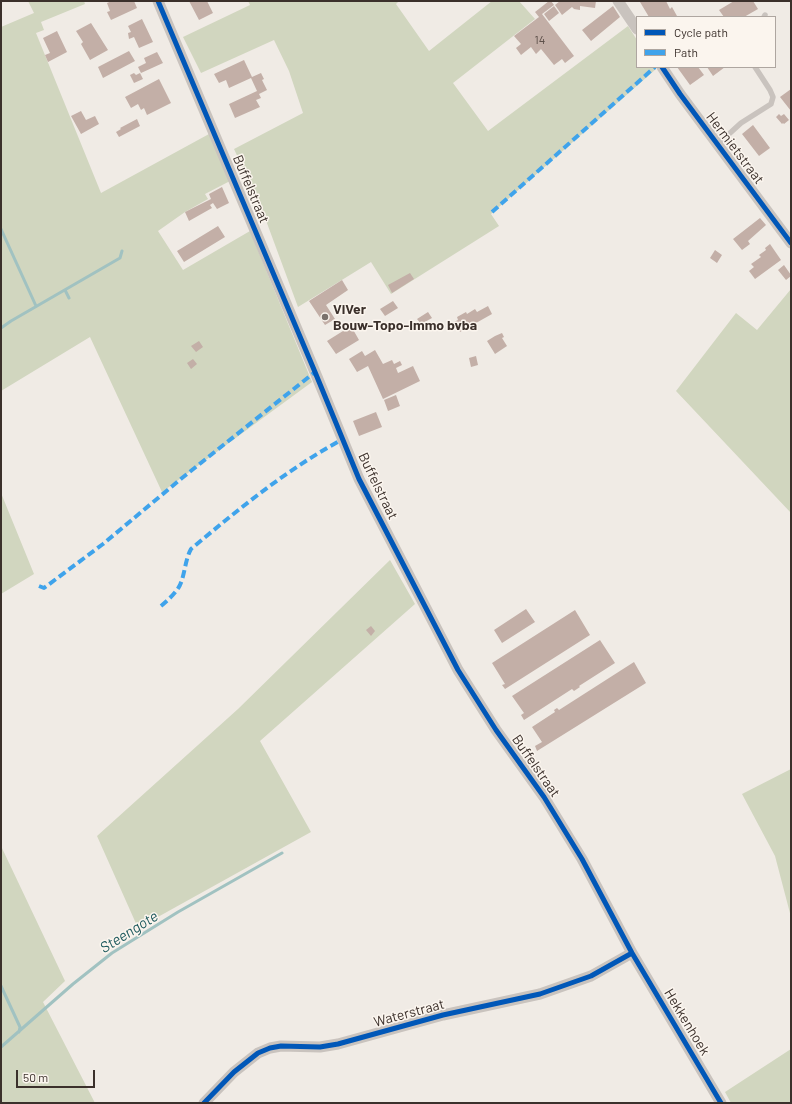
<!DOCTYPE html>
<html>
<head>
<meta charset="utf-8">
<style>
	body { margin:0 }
	#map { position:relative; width:792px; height:1104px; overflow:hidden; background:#f0ebe5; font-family:Barlow,sans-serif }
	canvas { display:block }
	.frame { position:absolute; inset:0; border:2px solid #3b302b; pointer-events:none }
	.legend { position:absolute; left:636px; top:16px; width:140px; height:52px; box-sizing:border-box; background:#fbf5ee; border:1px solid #aea6a0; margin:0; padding:5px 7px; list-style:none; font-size:12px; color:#3b302b }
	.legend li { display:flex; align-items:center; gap:8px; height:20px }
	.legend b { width:20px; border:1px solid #aea6a0 }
	.scale { position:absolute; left:16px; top:1070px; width:79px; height:18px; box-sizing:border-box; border:2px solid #3b302b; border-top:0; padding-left:5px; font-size:12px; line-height:14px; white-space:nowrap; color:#3b302b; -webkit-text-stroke:3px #fbf5ee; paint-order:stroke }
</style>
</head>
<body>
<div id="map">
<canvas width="792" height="1104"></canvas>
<div class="frame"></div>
<ul class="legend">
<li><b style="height:5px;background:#0057b8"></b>Cycle path</li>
<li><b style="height:5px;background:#3fa3eb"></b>Path</li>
</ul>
<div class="scale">50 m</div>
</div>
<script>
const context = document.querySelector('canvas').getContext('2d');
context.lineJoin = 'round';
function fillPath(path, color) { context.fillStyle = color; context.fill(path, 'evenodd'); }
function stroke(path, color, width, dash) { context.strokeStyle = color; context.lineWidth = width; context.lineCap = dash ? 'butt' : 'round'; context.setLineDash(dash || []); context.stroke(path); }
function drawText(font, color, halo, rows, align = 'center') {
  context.font = font + ' Barlow,sans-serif'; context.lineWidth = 3; context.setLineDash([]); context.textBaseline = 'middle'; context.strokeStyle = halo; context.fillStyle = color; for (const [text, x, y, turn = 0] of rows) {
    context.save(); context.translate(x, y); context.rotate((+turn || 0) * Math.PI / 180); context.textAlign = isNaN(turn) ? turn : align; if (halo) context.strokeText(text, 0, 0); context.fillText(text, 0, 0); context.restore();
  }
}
fillPath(new Path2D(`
	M28 1H84L85 4 41 22 44 30 36 33 101 193 209 134 230 181 205 194 208 199 185 212 158 231 183 270 250 231 312 382 162 492 90 337 1 391V27L34 13Z
	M248 1H399L396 4 429 51 492 1H519L535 19 453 83 488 131 628 26 637 40V67H654L656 69 491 214 499 226 391 294 371 262 298 307 261 207 234 149 303 113 289 71 274 40 201 73 183 37 250 5Z
	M791 289V513L676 391 736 313 757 330Z
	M1 493 34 574 1 594Z
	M390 560 415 604 260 741 311 832 138 928 97 836 238 709Z
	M791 769V917L775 856 742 794Z
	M1 846 65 981 43 1002 95 1103H1Z
	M791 1049V1103H731L725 1092Z`), '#d1d6bf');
stroke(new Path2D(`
	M1 229 36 306
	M65 290 69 298
	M1 328 11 321 120 258 122 251
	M1 986 20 1027 19 1032
	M1 1047 73 984 112 953 178 912 282 853`), '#a1c2c1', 3);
fillPath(new Path2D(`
	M112 1H134L137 8 111 20 107 12 110 11 107 3Z
	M189 1H207L213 13 199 20Z
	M549 1H551L554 5 542 14 574 56 565 63 562 59 554 65 541 49 536 54 531 47 521 55 516 48 521 44 514 36 539 17 535 12Z
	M560 1H596L595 8 580 6V10L574 9 572 7 562 15 555 5Z
	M642 1H666L670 9 672 7 677 16 675 17H649L640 2Z
	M734 1H753L758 9 744 17H724L719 10Z
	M554 6 559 13 549 21 544 14Z
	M613 6 620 17 591 41 582 30Z
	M142 19 153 42 139 48 134 37 129 39 128 33 131 32 128 26Z
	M91 23 108 50 90 60 81 44 83 42 76 31Z
	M57 31 67 52 48 62 45 55 50 53 43 38Z
	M129 51 135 61 103 78 98 67Z
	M157 52 163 63 141 73 138 67 146 63 144 58Z
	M244 60 252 77 261 73 264 79 262 80 267 90 259 94 261 98 256 100 260 107 235 118 229 104 257 91 251 78 229 88 226 80 219 83 214 74Z
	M677 67H698L704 75 690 85Z
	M707 67H725L713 76Z
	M134 73 136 75 140 73 143 79 134 83 130 75Z
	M159 79 171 103 147 115 144 108 141 110 138 104 131 108 125 97Z
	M791 89V111L780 97Z
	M81 111 86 120 95 116 99 124 81 134 71 116Z
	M779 114 781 116 784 114 789 120 784 124 783 123 782 124 776 117Z
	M137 119 140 126 119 137 116 132 121 129 120 128Z
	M753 125 770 148 759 156 742 134Z
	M222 187 229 203 217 209 213 203 210 205 212 208 189 221 185 212 211 199 209 194Z
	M760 218 766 225 748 241 750 244 742 250 733 239Z
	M218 226 225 237 184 262 177 251Z
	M770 244 781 260 755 279 749 271 754 267 751 264 761 257 759 255 766 250 765 248Z
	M715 250 722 255 717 263 710 258Z
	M784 265 791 275V276L786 280 778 270Z
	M410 273 414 279 392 293 388 285Z
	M342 280 348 290 326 305 335 319 325 325 309 301Z
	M393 301 398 308 385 316 380 309Z
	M488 306 492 314 460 332 454 322 458 320 457 317 466 312 467 314 475 309 477 312Z
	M428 312 432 318 421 324 417 319Z
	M351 326 359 340 336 354 327 341Z
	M502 333 504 337 502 338 507 346 495 354 487 341 495 336Z
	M199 341 203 347 196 352 191 346Z
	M375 350 383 364 392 360 394 364 400 361 402 365 396 368 398 373 413 366 420 381 383 399 368 366 357 372 349 359 362 351 365 356Z
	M476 356 478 365 471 367 469 358Z
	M193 359 197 364 191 369 187 363Z
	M396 395 400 406 388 411 384 400Z
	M376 412 382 427 359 436 353 421Z
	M526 609 535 622 502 643 494 630Z
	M575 610 590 635 505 689 502 685 505 684 492 663Z
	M371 626 375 631 371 636 366 630Z
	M600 640 615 663 579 686 580 687 574 691 572 689 524 720 521 715 524 713 512 696Z
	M634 662 646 683 537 751 535 746 542 742 532 727 555 712 554 710 557 708 559 710Z`), '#c3afa7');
stroke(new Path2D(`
	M764 17 765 15
	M718 144 741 123 771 104 773 97 770 90 755 67`), '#c9c3be', 5.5);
stroke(new Path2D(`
	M158 1 315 372 359 479 458 670 496 730 544 797 582 859 632 953 721 1103
	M618 1 637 29
	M662 67 680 94 791 243
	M204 1103 234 1072 258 1053 270 1048 281 1046 320 1047 338 1044 443 1015 540 994 591 976 632 953`), '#c9c3be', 11);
stroke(new Path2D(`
	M492 212 655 67
	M39 586 44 588 103 544 182 478 315 372
	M161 606C167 601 176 593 180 585 185 574 185 560 191 549 240 508 286 470 343 439`), '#3fa3eb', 4, [8, 4]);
stroke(new Path2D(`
	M158 1 315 372 359 479 458 670 496 730 544 797 582 859 632 953 721 1103
	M662 67 680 94 791 243
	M204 1103 234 1072 258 1053 270 1048 281 1046 320 1047 338 1044 443 1015 540 994 591 976 632 953`), '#0057b8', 5);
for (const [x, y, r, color] of [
	[325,317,4,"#7a716c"]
]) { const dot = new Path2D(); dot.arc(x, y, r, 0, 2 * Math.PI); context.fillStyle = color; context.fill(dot); stroke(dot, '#fbf5ee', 1.5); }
drawText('12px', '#5d504a', null, [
	["14",540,40]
]);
drawText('14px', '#3b302b', '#fbf5ee', [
	["Hermietstraat",735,148,53],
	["Buffelstraat",251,189,67],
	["Buffelstraat",378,486,64],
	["Buffelstraat",536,766,55],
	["Waterstraat",409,1013,-15],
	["Hekkenhoek",687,1022,59]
]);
drawText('bold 14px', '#3b302b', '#fbf5ee', [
	["ViVer",333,309],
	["Bouw-Topo-Immo bvba",333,325]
], 'left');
drawText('italic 15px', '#1f5a5e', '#fbf5ee', [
	["Steengote",129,932,-32]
]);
</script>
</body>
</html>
